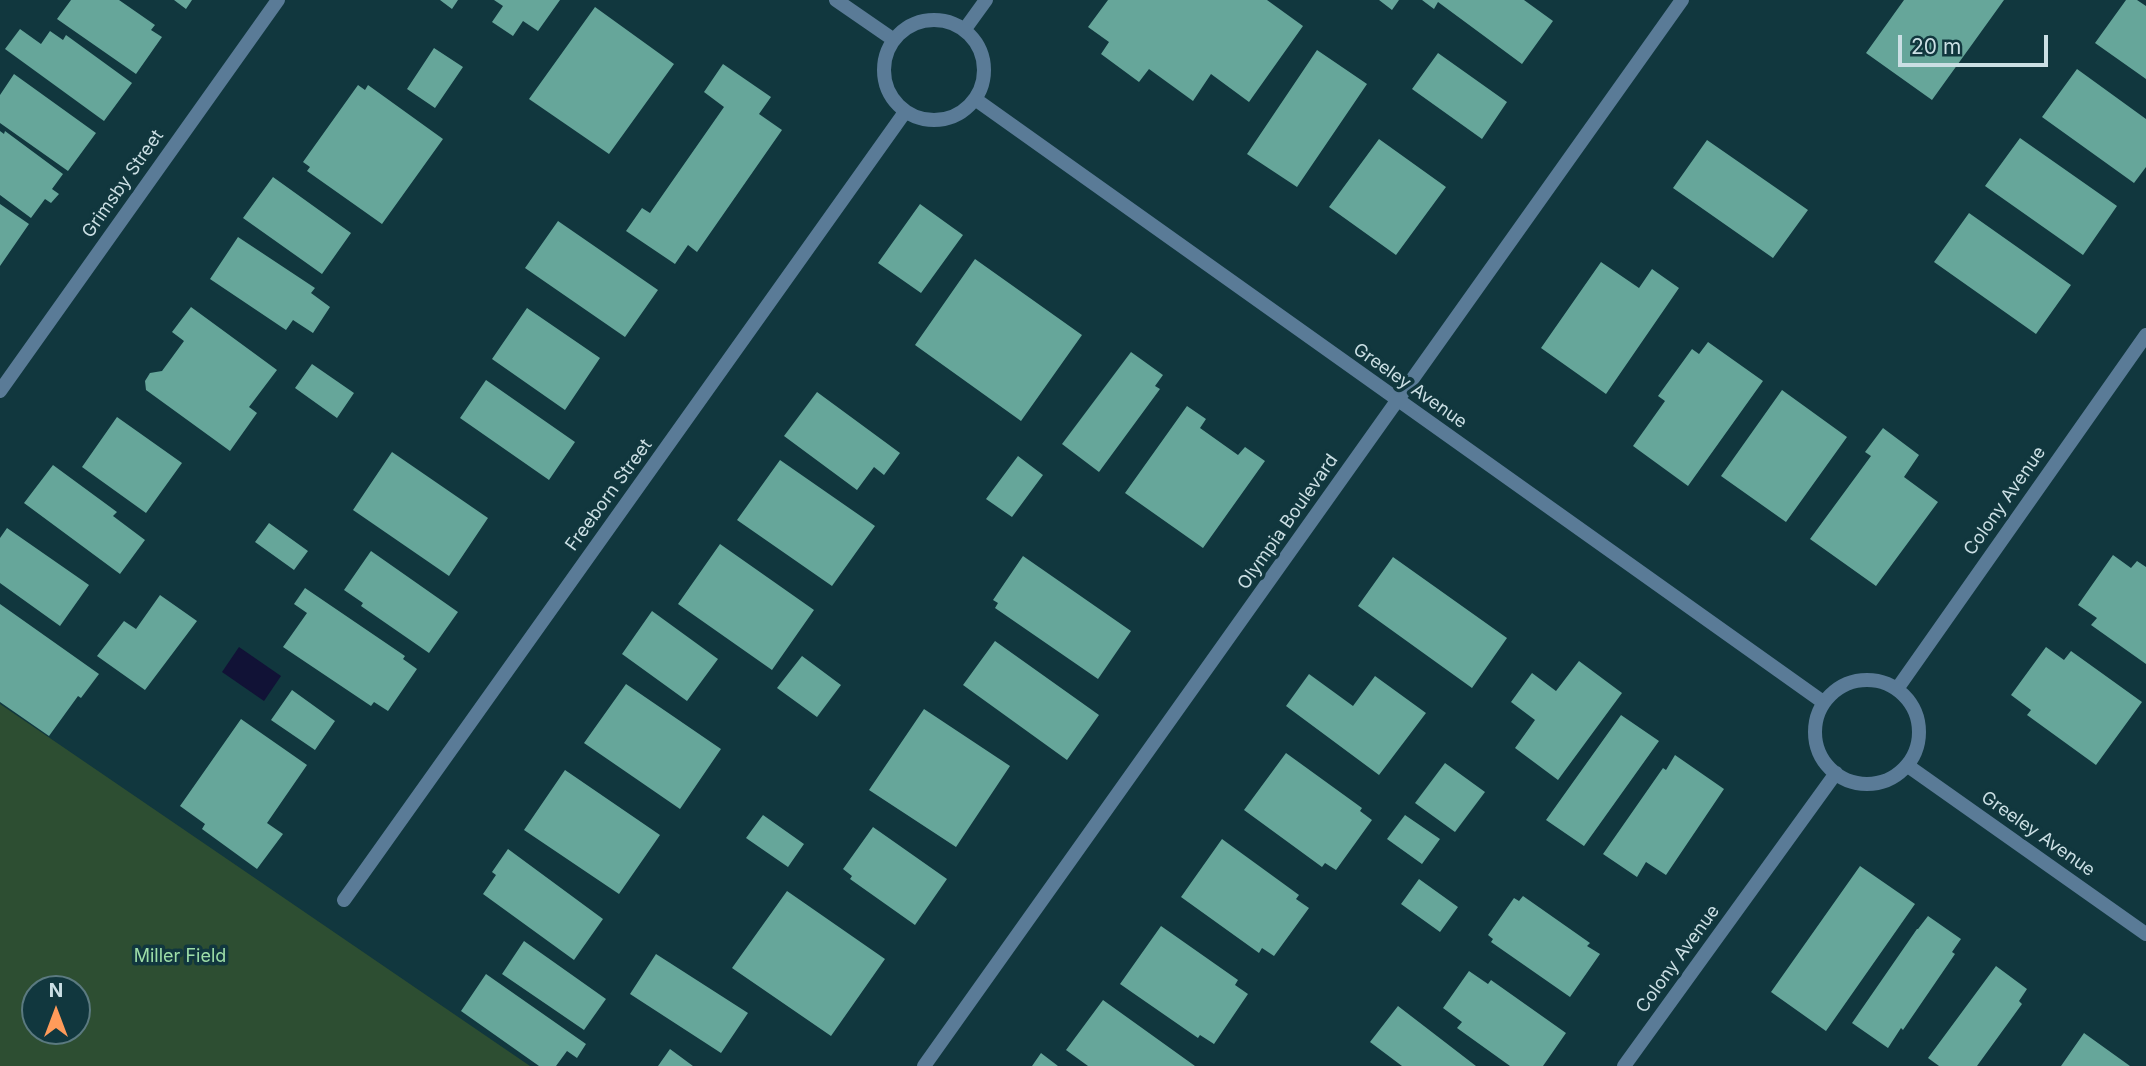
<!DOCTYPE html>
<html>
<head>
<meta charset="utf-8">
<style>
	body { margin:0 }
	#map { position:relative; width:2146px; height:1066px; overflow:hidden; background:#11373e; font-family:Inter,sans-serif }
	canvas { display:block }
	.north { position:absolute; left:21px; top:975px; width:70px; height:70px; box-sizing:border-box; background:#11373e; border:2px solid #5b7a80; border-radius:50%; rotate:0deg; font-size:19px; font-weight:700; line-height:28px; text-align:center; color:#cbdfe4 }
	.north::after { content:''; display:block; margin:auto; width:24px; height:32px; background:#ff9b5a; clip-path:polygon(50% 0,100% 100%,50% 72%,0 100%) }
	.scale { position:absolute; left:1898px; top:35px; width:150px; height:32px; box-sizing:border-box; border:4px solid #cbdfe4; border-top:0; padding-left:9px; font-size:21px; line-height:24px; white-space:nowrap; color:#cbdfe4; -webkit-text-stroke:5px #11373e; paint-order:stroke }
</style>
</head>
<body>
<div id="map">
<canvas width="2146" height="1066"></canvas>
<div class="north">N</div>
<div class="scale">20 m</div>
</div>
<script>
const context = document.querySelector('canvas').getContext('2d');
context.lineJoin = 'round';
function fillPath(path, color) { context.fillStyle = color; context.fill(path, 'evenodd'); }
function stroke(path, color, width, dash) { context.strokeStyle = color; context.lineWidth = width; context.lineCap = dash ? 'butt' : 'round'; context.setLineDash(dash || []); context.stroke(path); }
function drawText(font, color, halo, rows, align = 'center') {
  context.font = font + ' Inter,sans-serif'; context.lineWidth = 7; context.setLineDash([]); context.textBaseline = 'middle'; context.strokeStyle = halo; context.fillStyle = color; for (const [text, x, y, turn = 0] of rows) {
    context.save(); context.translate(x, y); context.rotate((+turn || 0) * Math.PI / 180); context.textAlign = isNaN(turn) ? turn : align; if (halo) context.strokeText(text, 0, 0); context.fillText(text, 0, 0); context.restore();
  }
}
fillPath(new Path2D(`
	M0 704 530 1066H0ZM77 989V1031H35V989Z`), '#2d4e32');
fillPath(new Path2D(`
	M239 647 281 676 264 701 222 672Z`), '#111236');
fillPath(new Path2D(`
	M71 0H119L155 25 151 30 162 37 136 74 57 19Z
	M174 0H192L186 9Z
	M440 0H458L452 9Z
	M494 0H560L538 31 523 21 513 36 492 22 503 6Z
	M1108 0H1267L1303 26 1249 102 1211 74 1193 101 1149 69 1139 82 1101 54 1109 42 1088 27Z
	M1379 0H1399L1392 10Z
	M1422 0H1524L1553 21 1522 64 1438 2 1434 9Z
	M1904 0H2004L1932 100 1866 53Z
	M2126 0H2137L2146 6V79L2095 43Z
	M595 7 674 64 609 154 529 99Z
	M20 29 41 44 50 31 63 40 66 35 132 83 104 121 5 49Z
	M434 48 463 67 435 108 407 89Z
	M1317 50 1367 84 1297 187 1247 154Z
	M1438 53 1507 102 1482 139 1412 89Z
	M723 64 771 97 759 114 782 130 697 252 688 245 675 264 626 231 642 208 650 213 724 107 704 92Z
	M2077 69 2146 119V167L2134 183 2042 117Z
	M14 74 96 133 68 171 0 123V95Z
	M358 85 365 90 368 85 443 139 382 224 307 171 310 167 303 162Z
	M0 131 4 134 5 131 63 174 52 189 59 194 51 203 45 199 31 218 0 195Z
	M2020 138 2117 206 2083 255 1985 186Z
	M1379 139 1446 187 1396 255 1329 207Z
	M1707 140 1808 210 1773 258 1673 188Z
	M273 177 351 233 322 274 243 218Z
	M0 204 29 224 0 266Z
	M920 204 963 235 921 293 878 263Z
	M1969 213 2071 285 2036 334 1934 262Z
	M558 221 658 290 625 337 525 268Z
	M238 237 315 288 311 293 330 307 313 333 293 320 286 330 210 279Z
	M975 259 1082 335 1021 421 915 345Z
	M1601 262 1639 288 1652 269 1679 288 1606 394 1541 348Z
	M191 307 277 370 249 407 257 413 230 451 146 390 145 381 150 373 162 371 184 341 172 332Z
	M527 308 600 358 565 410 492 359Z
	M1708 342 1763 381 1688 486 1633 446 1665 401 1658 396 1692 349 1699 354Z
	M1131 352 1163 375 1155 386 1160 389 1099 472 1062 444Z
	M312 364 354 393 337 418 295 388Z
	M486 380 575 442 549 480 460 418Z
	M1782 390 1847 437 1786 522 1721 476Z
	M817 392 900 453 884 475 874 467 857 490 784 436Z
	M1187 406 1206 419 1200 428 1238 455 1245 447 1265 461 1203 548 1125 493Z
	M117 417 182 463 146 513 82 467Z
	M1883 428 1919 455 1904 477 1938 502 1876 586 1810 539 1871 456 1865 452Z
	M392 452 488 518 449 576 353 510Z
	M1018 456 1043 475 1012 517 986 499Z
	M780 460 875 526 832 586 737 520Z
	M53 465 117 512 113 516 145 540 120 574 24 503Z
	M269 523 308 551 294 570 255 542Z
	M7 528 89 585 60 626 0 583V538Z
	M720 544 814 610 772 670 678 604Z
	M371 551 458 612 429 653 361 606 363 603 344 590Z
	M2113 555 2131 568 2137 561 2146 567V664L2091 625 2097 618 2078 605Z
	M1023 556 1131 631 1098 679 995 608 998 603 993 600Z
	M1393 557 1507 638 1472 688 1358 606Z
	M305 588 405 656 403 659 417 669 388 711 374 702 371 706 283 647 307 613 294 604Z
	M160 595 197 621 145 690 97 656 124 621 136 629Z
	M0 604 99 674 81 698 78 696 49 736 0 702Z
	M652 611 718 659 687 701 622 654Z
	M995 641 1099 715 1067 760 963 685Z
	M2046 647 2064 660 2071 651 2142 702 2096 765 2027 715 2031 710 2011 695Z
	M802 656 841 685 817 717 777 688Z
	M1579 661 1622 693 1558 780 1515 748 1535 720 1511 702 1532 673 1556 691Z
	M1309 674 1353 706 1375 676 1426 713 1379 775 1286 706Z
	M626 684 721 749 680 809 584 743Z
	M292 690 335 721 315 750 271 720Z
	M924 709 1010 766 956 847 869 790Z
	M1621 715 1659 741 1584 846 1546 820Z
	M241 719 307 765 267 823 283 834 257 869 202 829 205 824 180 806Z
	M1286 753 1362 808 1360 811 1372 820 1336 870 1325 863 1322 867 1244 810Z
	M1675 755 1724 789 1666 875 1646 862 1637 877 1603 854 1663 768 1666 770Z
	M1445 763 1485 792 1455 832 1415 803Z
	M565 770 660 835 619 894 524 830Z
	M763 815 804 844 788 867 746 838Z
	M1405 815 1440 839 1422 864 1387 839Z
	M873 827 947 879 915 925 850 879 852 876 843 869Z
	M1222 839 1299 895 1296 899 1309 908 1274 956 1262 948 1259 953 1181 897Z
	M508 849 603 919 574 960 483 894 496 875 492 872Z
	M1860 866 1915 904 1826 1031 1771 992Z
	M1419 879 1458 907 1440 932 1401 904Z
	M787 891 885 959 831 1036 732 968Z
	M1523 896 1590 943 1587 946 1600 954 1570 997 1491 942 1493 939 1488 935 1514 898 1519 901Z
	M1928 916 1961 939 1952 952 1955 954 1903 1030 1901 1028 1888 1048 1852 1023 1917 929H1918Z
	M1161 926 1238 980 1235 985 1248 994 1214 1044 1200 1035 1198 1038 1120 984Z
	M524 941 606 999 584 1030 502 974Z
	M656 954 748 1013 721 1053 630 994Z
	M1996 966 2027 989 2019 1001 2022 1004 1977 1066H1939L1928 1058Z
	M1469 971 1488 984 1491 980 1566 1033 1543 1066H1510L1457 1028 1462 1022 1443 1008Z
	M486 974 586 1044 577 1058 567 1051 556 1066H539L461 1011Z
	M1103 1000 1195 1066H1088L1066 1050Z
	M1398 1006 1476 1066H1402L1370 1042Z
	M2084 1033 2130 1066H2061Z
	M670 1049 693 1066H658Z
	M1041 1053 1058 1066H1032Z`), '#66a69a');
stroke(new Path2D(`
	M836 0 894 40
	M884 70a50 50 0 1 1 100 0a50 50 0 1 1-100 0Z
	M965 29 986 0
	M975 99 1823 702
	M0 391 278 0
	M1815 732a52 52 0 1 1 104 0a52 52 0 1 1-104 0Z
	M1897 689 2146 335
	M1908 766 2146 934
	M344 900 905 112
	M924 1066 1682 0
	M1624 1066 1836 773`), '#5a7b97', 14);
drawText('18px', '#cbdfe4', '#11373e', [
	["Grimsby Street",123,184,-55],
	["Greeley Avenue",1410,386,35],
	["Freeborn Street",609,495,-54],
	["Colony Avenue",2005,501,-55],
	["Olympia Boulevard",1288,522,-55],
	["Greeley Avenue",2038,834,35],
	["Colony Avenue",1678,959,-54]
]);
drawText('18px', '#9edea8', '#11373e', [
	["Miller Field",180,957]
]);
</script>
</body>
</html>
